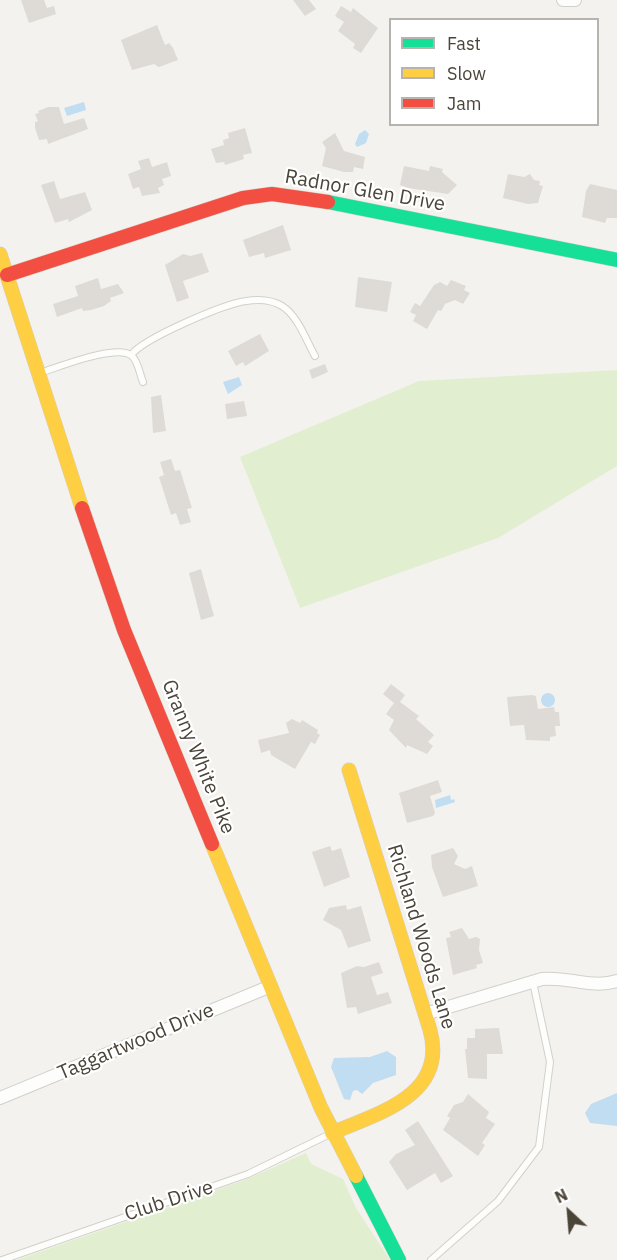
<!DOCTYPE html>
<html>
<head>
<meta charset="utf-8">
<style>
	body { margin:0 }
	#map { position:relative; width:617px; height:1260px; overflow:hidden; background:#f4f2ee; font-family:"IBM Plex Sans",sans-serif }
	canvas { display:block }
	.legend { position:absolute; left:389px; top:18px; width:210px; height:108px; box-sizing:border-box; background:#fff; border:2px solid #b7b4b0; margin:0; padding:8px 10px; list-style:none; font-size:18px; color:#4b4439 }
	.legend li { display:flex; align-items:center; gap:12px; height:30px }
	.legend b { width:30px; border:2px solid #b7b4b0 }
	.north { position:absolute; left:539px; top:1182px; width:60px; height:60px; -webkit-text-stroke:4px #fff; paint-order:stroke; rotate:334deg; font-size:16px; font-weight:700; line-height:24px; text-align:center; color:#4b4439 }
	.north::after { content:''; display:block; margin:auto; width:21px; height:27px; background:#4b4439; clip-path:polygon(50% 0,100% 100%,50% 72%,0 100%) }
</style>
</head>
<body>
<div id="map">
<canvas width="617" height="1260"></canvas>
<ul class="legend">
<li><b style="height:8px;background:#16e098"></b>Fast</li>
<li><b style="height:8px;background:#ffcf43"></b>Slow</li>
<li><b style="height:8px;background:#f24e42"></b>Jam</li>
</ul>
<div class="north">N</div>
</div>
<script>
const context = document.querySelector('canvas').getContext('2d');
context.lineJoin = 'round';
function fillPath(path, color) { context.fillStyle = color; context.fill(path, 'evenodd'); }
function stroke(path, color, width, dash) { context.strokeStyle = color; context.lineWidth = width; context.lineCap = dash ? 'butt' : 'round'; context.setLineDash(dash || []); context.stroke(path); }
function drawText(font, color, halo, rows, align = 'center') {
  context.font = font + ' "IBM Plex Sans",sans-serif'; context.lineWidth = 4.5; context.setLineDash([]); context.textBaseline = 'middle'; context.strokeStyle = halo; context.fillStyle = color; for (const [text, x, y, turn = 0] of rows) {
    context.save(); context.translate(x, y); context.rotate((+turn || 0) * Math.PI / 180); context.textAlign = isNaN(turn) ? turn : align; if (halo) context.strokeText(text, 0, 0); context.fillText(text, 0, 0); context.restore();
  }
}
fillPath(new Path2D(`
	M617 370V466L498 538 300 608 240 457 419 381Z
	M306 1153 311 1164 343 1179 356 1208 390 1260H17L245 1180Z`), '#e1eecf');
fillPath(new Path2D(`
	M84 102 86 110 67 116 64 108Z
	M365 130 369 134 366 143 357 147 355 144 359 134Z
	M239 377 242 385 228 394 223 382Z
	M541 700a7 7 0 1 1 14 0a7 7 0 1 1-14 0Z
	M450 795 451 800 454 799 455 802 436 808 435 800Z
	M387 1051 396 1057V1075L373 1083 362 1094 357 1090 353 1091 350 1100 344 1099 331 1067 334 1058 370 1057Z
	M617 1093V1126L590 1123 585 1113 591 1104Z`), '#c0ddf1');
fillPath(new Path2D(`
	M21 0H44L47 8 54 6 56 14 29 23Z
	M293 0H309L316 9 305 16Z
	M341 6 351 12 353 8 378 28 361 53 353 48 355 44 338 31 344 22 335 16Z
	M157 25 165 45 169 43 173 48 178 60 159 67 154 64 132 70 121 40Z
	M48 107H59L64 124 84 118 88 129 48 144 47 139 39 140 35 128V122L38 121 35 114 39 113 38 111Z
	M245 128 252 153 243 155 244 159 225 165 224 162 216 163 211 149 224 145 223 140 229 138 228 133Z
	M335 133 344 151 365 157 363 169 354 167 353 172H344L322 166 326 148 322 142Z
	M149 158 152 167 167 162 171 176 162 179 164 185 158 188 160 193 142 196 139 187 133 189 128 174 141 169 138 161Z
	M404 166 429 171 430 166 443 169 442 172 457 185 448 194 408 188 400 185Z
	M508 174 524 177 530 174 534 180 540 181 539 185 543 186 538 203 528 204 503 198Z
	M54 181 60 199 85 192 92 210 69 222 68 219 55 223 41 185Z
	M590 184 617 190V218H607L605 223 582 217 586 191Z
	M283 225 291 250 265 258 264 253 249 257 243 240Z
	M202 253 209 272 183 281 189 298 177 302 165 265 183 254 190 256Z
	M358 277 392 282 387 312 355 307Z
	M98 278 101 289 118 284 124 293 110 298 111 301 104 306 91 310 83 311 82 308 57 317 53 304 78 296 75 286Z
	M451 280 466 286 464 290 470 293 463 304 455 300 445 304 441 311 438 310 427 329 413 321 416 315 410 312 415 303 420 306 434 285 440 282 447 286Z
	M260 334 269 351 245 366 243 362 236 366 228 351Z
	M325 364 328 372 312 379 309 370Z
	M161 395 166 431 153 433 151 397Z
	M244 401 247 416 227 419 225 404Z
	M171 459 175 471 180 470 192 508 187 509 191 522 180 525 176 513 171 515 159 477 164 475 160 462Z
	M201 569 214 616 201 620 189 573Z
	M391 684 405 695 400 702 419 716 416 719 434 735 428 742 433 746 427 754 407 745 406 748 389 730 394 720 386 714 394 703 383 694Z
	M532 695 536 696 538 709 554 707 555 712H559L560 726H555L556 736 550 737V741L526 740 524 725 510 726 507 697Z
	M292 719 300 723 302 720 318 730 317 733 320 735 315 744 311 742 295 769 271 755 270 750 261 753 258 740 289 733 286 723Z
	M438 780 442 792 430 796 435 813 433 816 407 823 399 793Z
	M330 846 332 851 341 848 350 877 324 887 312 852Z
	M453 848 458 856 454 864 465 869 472 866 478 886 443 897 432 867 431 855Z
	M346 905 347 910 361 906 371 941 348 948 341 930 323 920 329 908Z
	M462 928 469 939 476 937 480 939 479 950 483 963 476 965 477 968 453 975 446 938 451 937 449 932Z
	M379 962 383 973 371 977 377 995 388 992 392 1003 358 1014 356 1007 347 1008 341 973 357 966 364 967Z
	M499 1028 503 1054H487V1079L468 1078 465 1049H467V1038H475V1029Z
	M468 1094 489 1112 486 1118 495 1124 482 1143 485 1145 478 1156 443 1130 450 1118 447 1116 454 1105 463 1102Z
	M418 1121 453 1176 441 1183 435 1173 407 1190 389 1162 396 1154 415 1145 405 1130Z`), '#dedbd6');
const lane = new Path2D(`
	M131 355C144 338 224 304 246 301 258 299 272 300 282 306 298 316 306 340 315 356
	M39 373C57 368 117 343 132 356 138 361 140 375 143 382
	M2 1260 248 1174 332 1133
	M431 1260 498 1201 539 1147 550 1062 533 982`);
const street = new Path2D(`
	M563 0H575
	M425 1014 542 979C567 976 592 989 617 981
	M0 1098 271 986`);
const fast = new Path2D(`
	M328 202 617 260
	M356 1176 399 1260`);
const slow = new Path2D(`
	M0 254 82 508
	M212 844 321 1108 356 1176
	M332 1133C379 1113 448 1095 430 1030L349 770`);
const jam = new Path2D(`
	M7 275 243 198 272 194 328 202
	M82 508 124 630 212 844`);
stroke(lane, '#d2d0cb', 8);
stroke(street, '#d2d0cb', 14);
stroke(fast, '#d3cfc5', 15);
stroke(slow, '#d3cfc5', 15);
stroke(jam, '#d3cfc5', 15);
stroke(lane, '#fdfdfc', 6);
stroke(street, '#fdfdfc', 12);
stroke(fast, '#16e098', 14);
stroke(slow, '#ffcf43', 14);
stroke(jam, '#f24e42', 14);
drawText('20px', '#4b4439', '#fff', [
	["Radnor Glen Drive",365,191,10],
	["Granny White Pike",198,757,68],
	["Richland Woods Lane",421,937,73],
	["Taggartwood Drive",136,1042,-23],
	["Club Drive",169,1201,-18]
]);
</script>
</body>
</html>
